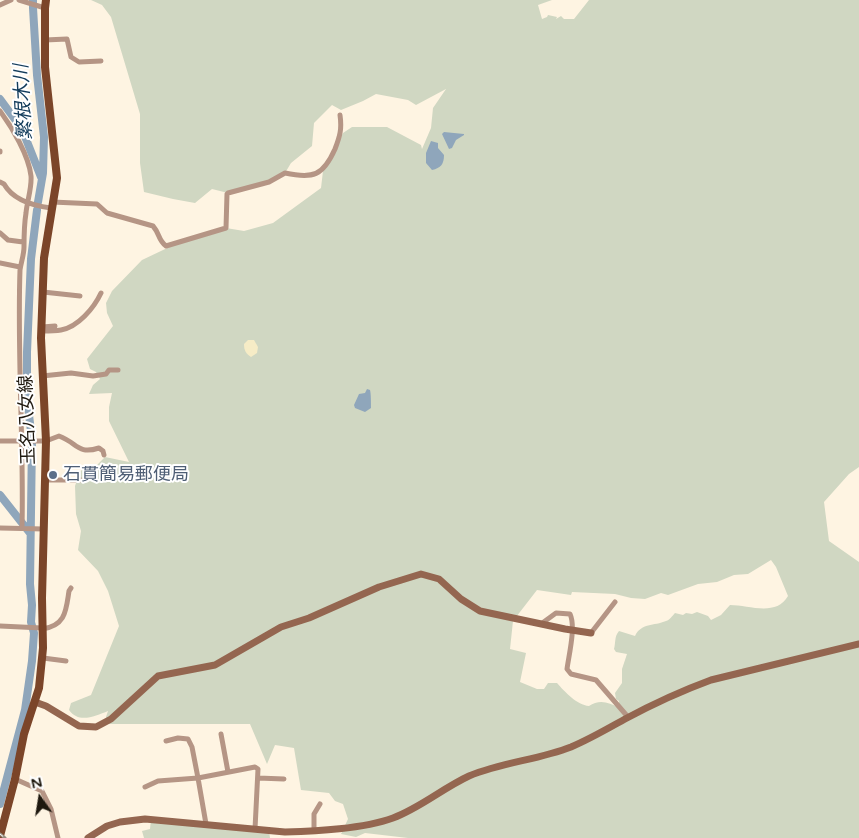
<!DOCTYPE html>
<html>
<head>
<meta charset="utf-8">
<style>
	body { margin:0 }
	#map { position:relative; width:859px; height:838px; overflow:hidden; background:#fef4e2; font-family:"Varela Round",sans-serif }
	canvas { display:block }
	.north { position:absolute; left:15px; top:773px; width:50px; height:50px; -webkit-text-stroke:4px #fff; paint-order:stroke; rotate:347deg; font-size:14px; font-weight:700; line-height:20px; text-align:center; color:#1e180e }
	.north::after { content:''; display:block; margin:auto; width:18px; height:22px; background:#1e180e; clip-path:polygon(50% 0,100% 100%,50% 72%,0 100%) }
</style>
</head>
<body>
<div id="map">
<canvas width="859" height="838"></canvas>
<div class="north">N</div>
</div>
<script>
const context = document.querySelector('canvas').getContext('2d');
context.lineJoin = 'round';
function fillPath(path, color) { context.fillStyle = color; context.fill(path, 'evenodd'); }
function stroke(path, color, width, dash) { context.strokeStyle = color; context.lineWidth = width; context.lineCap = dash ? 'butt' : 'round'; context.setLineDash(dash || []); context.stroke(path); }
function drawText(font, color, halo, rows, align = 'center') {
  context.font = font + ' "Varela Round","Noto Sans JP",sans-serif'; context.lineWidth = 4; context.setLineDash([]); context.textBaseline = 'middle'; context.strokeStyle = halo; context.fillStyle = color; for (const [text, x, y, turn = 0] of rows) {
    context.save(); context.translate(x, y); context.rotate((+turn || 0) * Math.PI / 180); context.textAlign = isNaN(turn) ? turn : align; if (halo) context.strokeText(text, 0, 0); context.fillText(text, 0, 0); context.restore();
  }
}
fillPath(new Path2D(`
	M91 0H552L538 5 542 19 547 17 548 15 557 17 556 19 561 16 564 19H574L589 0H859V467L849 474 824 502 829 541 859 562V838H408L365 833 356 837 341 834 348 819 343 804 335 801 329 793 301 790 294 748 275 745 267 764 250 724H108L106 717 108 711C95 716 79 724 69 710L71 703 91 695 119 626 108 591 98 571 78 550 81 531 76 514 75 486 80 472 85 466 93 469 105 457 129 462 109 421V407L112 393 89 394 93 385 100 379 96 372 90 369 87 359 113 326 107 313 106 303 112 291 142 260 182 241 226 228 244 231 273 223 321 188 323 171 343 133 352 127H387L421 145 422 149 431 128 433 108 446 89 416 105 408 100 376 94 363 101 341 110 332 105 314 123 312 146 291 163 285 173 269 182 228 193 212 189 195 203 173 199 144 192 140 163V114L111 17 102 5ZM771 560 776 567 788 596C776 617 749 605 730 605L721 615 711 620 708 616 697 612 692 614 686 613 683 615 675 613C672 616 670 620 666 621 654 626 641 623 635 636L619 631C614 637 616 642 614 649L616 652 627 654 622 669V683L615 693 616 699 619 701V708C609 702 599 699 589 706 577 705 565 692 557 683H548L544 689H537L520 682 526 653 510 649 513 621 537 590 571 595 572 592 615 594 631 598 645 599 661 593 668 595 698 584 717 582 734 575 748 574Z
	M151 819 269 831 270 838H144L142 831 150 829Z`), '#d0d7c2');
fillPath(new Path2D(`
	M248 340H254L258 347 257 353 251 357C246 354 244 350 244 344Z`), '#f6ecc6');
fillPath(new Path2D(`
	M444 132 464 134V135L456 140 452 148 449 149 442 134Z
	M431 141 438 143V148L444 155C444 164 441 168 432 170L426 163V153Z
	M367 389 370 390C371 393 371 404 371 408L365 412 355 408 354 405 359 394 365 393Z`), '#8fa6bb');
stroke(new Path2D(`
	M33 0V8L37 75 44 137 43 173 38 202
	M0 99 22 129 41 177
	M0 495 30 533
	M0 804 25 710 32 661 34 633 31 622 32 605 30 584 32 440 27 398V352L31 259 37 210`), '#8fa6bb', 8);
stroke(new Path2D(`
	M19 0 45 8
	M0 5 11 0
	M45 40 67 39 71 57 79 62 101 61
	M0 111C12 127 29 156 31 176 32 188 27 201 26 213 24 225 24 236 24 247 24 255 21 262 20 270 17 356 24 442 22 528
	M0 151V152
	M0 182 4 184C13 200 35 206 51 208
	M52 202 97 204 107 213 153 226C160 234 158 240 166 246L226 228 227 194 228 193 269 182 285 173C313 179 323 176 335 149 340 136 342 129 340 115
	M0 233 8 240 23 242
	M0 263 20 267
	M43 292 80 296
	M42 327 55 326
	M42 331C48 331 55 331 61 330 78 327 94 308 101 293
	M42 376 71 373 93 376 106 374 109 370H118
	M0 441H46L59 436C78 443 77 455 99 448L103 451 104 455
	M45 480H81
	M0 528 44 529
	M541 624 556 613 570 614C576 627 569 654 567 669L571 674 596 680 628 717
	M0 626 42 628
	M42 629C66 626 66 610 69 591L71 588
	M591 633 615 602
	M43 658 66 661
	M221 734 228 772
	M258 778 284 779
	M15 779 42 791 51 809 58 838
	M145 787 158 781 198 778 192 747 188 739 178 738 166 741
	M206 824 198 778 255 767 258 769 255 829
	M314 830V814L320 804`), '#b59585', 5);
stroke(new Path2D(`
	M35 702 46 706 79 726 96 727 111 719 158 676 215 665 281 627 309 618 379 587 421 574 439 579 461 599 480 611 565 629 591 633
	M88 838 107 826 120 822 145 819 285 832C316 831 363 829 393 818 420 808 443 788 469 776 502 762 538 760 571 747 590 739 607 729 625 719 653 704 681 691 711 680L859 644`), '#946650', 7);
stroke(new Path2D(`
	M0 836 15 779 24 734 39 688 43 648 42 598 46 441 41 338 44 258 57 178 45 67V8L46 0`), '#7b4529', 8);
const rail = new Path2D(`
	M0 834 5 838`);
stroke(rail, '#948c7e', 3);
stroke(rail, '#fff', 1, [4]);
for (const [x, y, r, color] of [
	[53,475,5,"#5c6f8a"]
]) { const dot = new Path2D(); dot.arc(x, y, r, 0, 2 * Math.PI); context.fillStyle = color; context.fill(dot); stroke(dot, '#fff', 2); }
drawText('18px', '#1e180e', '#fff', [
	["玉名八女線",28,420,-92]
]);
drawText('18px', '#4e5e75', '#fff', [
	["石貫簡易郵便局",63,475]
], 'left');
drawText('italic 19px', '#133c5b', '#fff', [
	["繁根木川",24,102,-93]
]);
</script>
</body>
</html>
